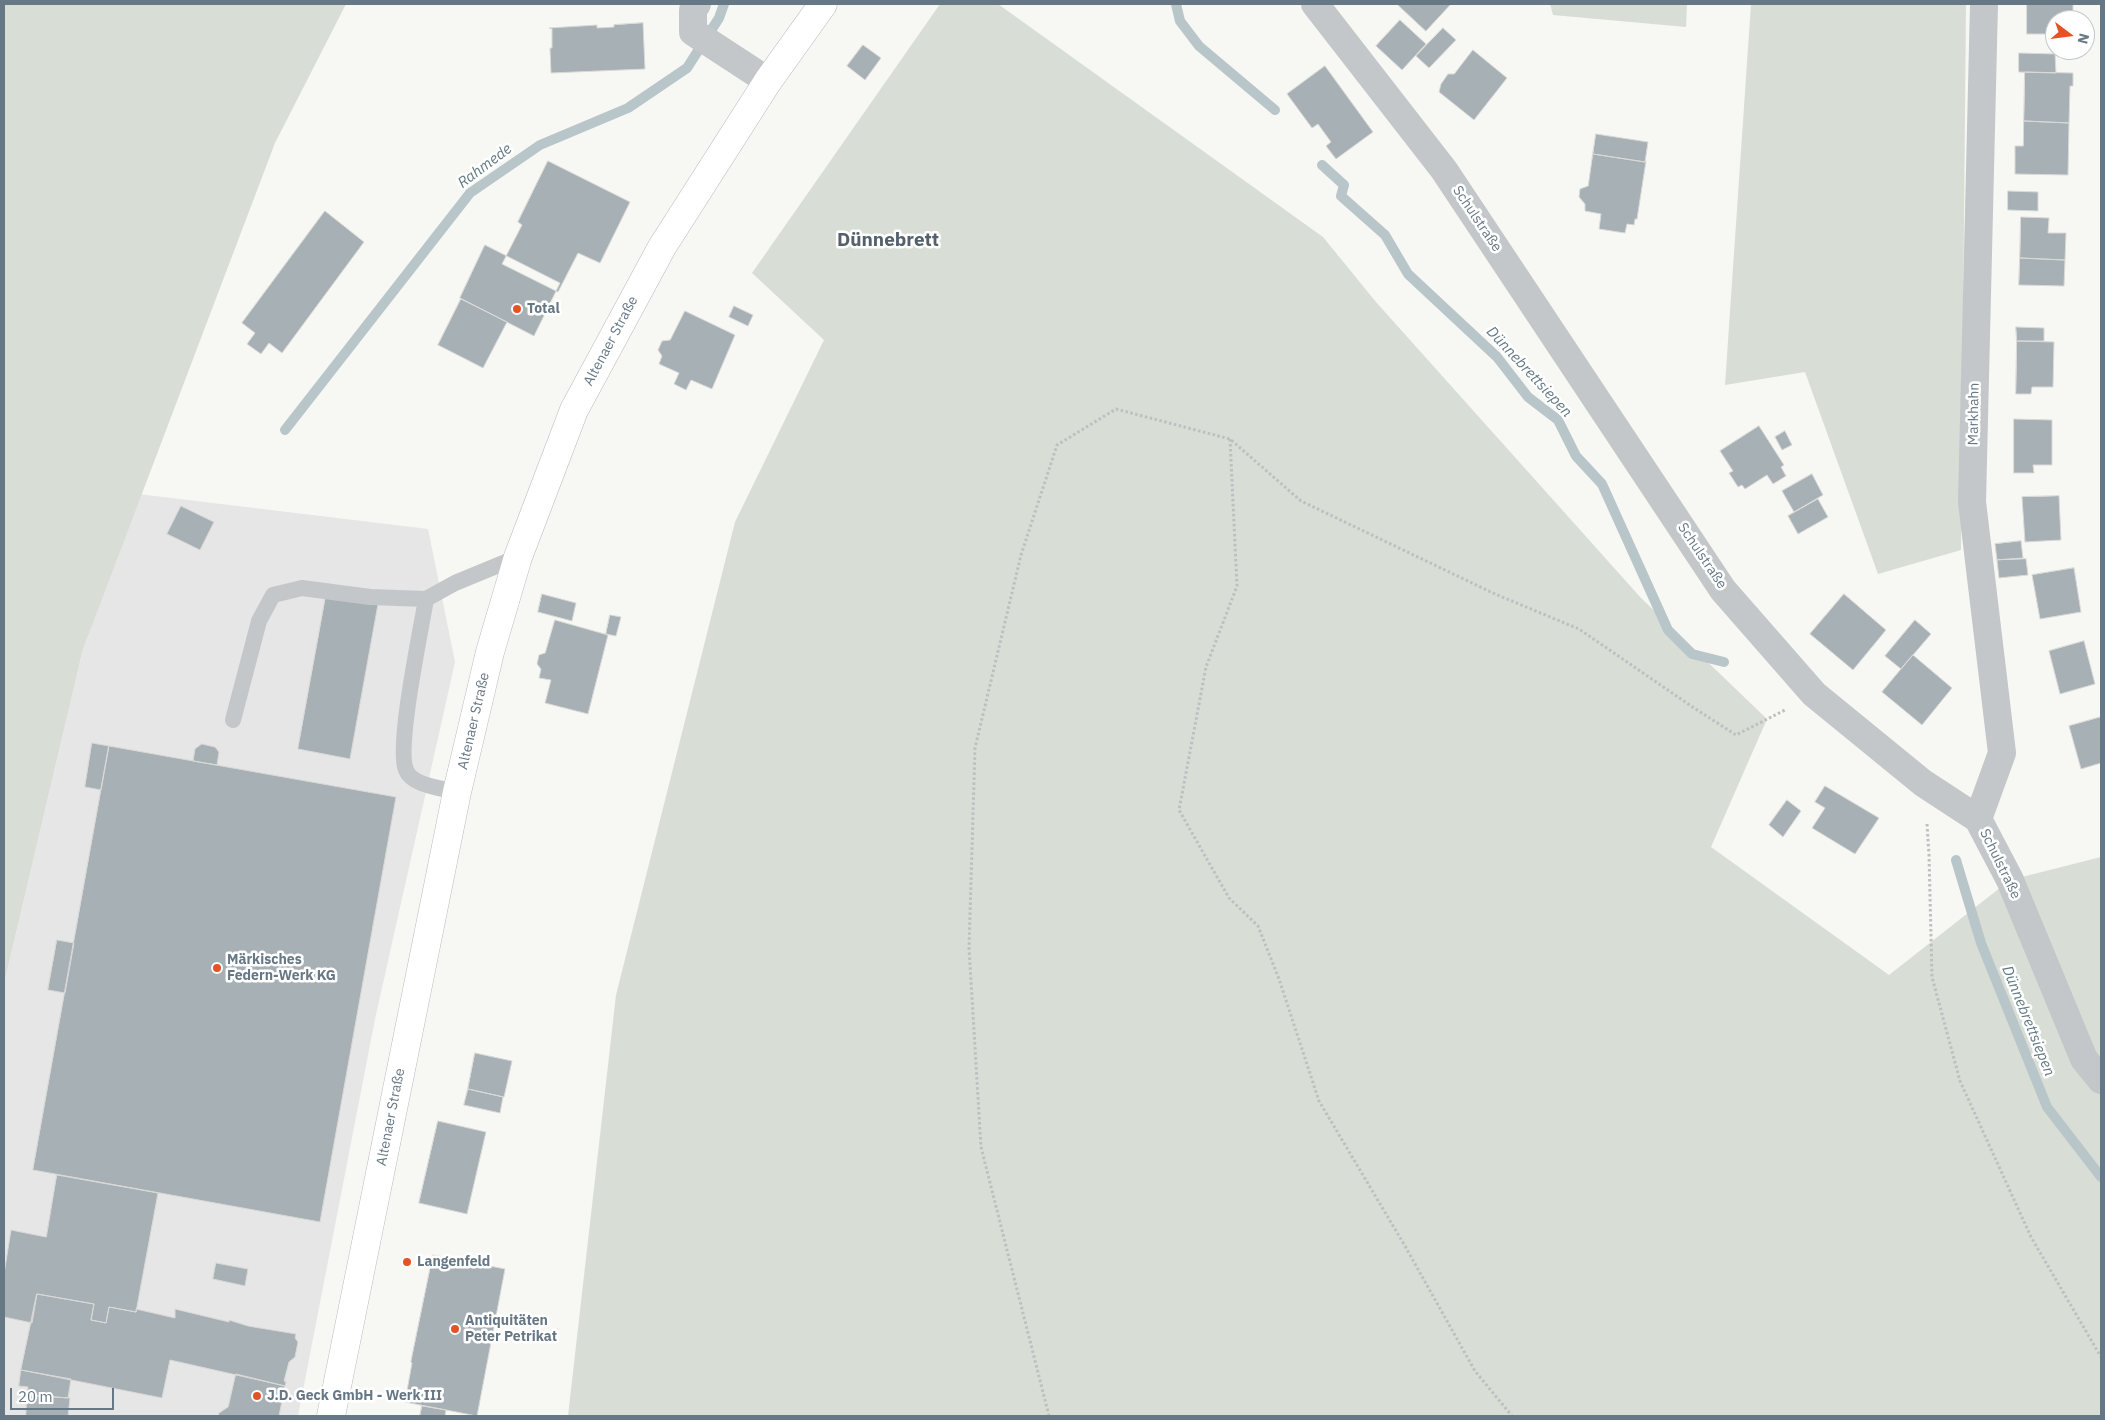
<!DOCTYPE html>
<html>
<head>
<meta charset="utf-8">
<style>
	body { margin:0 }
	#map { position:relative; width:2105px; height:1420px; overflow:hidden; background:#f7f7f4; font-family:"IBM Plex Sans",sans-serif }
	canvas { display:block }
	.frame { position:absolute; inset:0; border:5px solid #667785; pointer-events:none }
	.north { position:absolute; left:2045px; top:10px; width:50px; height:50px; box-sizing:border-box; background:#fff; border:1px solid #c2c9ce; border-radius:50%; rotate:105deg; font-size:14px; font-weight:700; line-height:20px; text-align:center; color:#667785 }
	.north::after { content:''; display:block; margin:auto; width:18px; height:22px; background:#e45227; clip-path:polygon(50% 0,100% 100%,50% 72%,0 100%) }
	.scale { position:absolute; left:10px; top:1388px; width:104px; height:22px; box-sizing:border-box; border:2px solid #667785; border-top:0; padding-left:6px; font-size:15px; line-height:18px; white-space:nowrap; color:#667785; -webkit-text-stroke:4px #fff; paint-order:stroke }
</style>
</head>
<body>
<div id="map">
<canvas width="2105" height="1420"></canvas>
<div class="frame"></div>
<div class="north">N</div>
<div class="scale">20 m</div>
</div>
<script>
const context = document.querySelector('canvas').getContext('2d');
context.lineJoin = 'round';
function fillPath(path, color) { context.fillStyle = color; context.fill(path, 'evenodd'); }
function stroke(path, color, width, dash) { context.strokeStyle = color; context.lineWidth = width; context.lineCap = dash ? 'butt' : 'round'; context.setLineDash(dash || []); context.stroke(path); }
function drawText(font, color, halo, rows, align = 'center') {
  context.font = font + ' "IBM Plex Sans",sans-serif'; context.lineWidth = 5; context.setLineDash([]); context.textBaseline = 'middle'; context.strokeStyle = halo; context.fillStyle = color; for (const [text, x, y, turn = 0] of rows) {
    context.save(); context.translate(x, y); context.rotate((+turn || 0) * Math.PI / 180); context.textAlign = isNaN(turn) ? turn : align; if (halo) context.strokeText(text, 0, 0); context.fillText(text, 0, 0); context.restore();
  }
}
fillPath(new Path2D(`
	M138 494 428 529 455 662 375 1019 298 1416H4V984L83 649Z`), '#e5e6e5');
fillPath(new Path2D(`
	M4 4H346L275 143 83 649 4 984Z
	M940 4H998L1323 237 1376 302 1641 598 1767 719 1711 847 1889 975 2010 880 2101 857V1416H568L616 995 735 522 824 340 752 273Z
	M1550 4H1687L1686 27 1553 15Z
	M1751 4H1966L1961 550 1878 574 1805 372 1725 385Z`), '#d8ded5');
stroke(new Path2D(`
	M1176 4 1180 21 1199 46 1275 110
	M1322 165 1344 185 1341 196 1385 235 1408 274 1497 357 1528 397 1558 420 1576 456 1602 484 1668 630 1692 654 1724 662
	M285 430 470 193 540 145 628 108 687 68 719 18 724 4
	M1956 860 1981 943 2047 1107 2101 1177`), '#b8c5c9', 10);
const building = new Path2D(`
	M1397 4H1451L1426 31Z
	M2027 4H2073V20H2055V34H2027Z
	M1400 20 1426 44 1402 70 1376 46Z
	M643 23 645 69 551 73 550 48H552V29L549 28 597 25V28L614 27V25Z
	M1443 28 1456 40 1429 68 1416 56Z
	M863 45 881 58 865 80 847 66Z
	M1473 50 1507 78 1474 120 1439 92 1441 84 1448 74H1454Z
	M2019 53 2055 54 2056 73 2019 72Z
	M1325 66 1373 132 1336 159 1326 146 1331 142 1318 124 1312 128 1287 94Z
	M2025 72 2073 73V86H2070L2069 123 2024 121Z
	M2024 121 2069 123 2068 175 2015 174V146H2023Z
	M1596 134 1648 142 1645 162 1593 154Z
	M1593 154 1645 162 1646 161 1637 219H1635L1634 225 1627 224 1625 233 1599 229 1601 214 1585 211V204L1579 197 1580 189 1588 186Z
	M548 161 630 202 600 263 578 253 558 292 502 264 522 225 518 222Z
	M2008 191 2038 192V211L2008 210Z
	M325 211 364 242 282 353 269 343 261 354 247 344 255 333 242 323Z
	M2021 217 2049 218 2048 233H2066L2065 260 2020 258Z
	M485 245 560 283 534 336 460 298Z
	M2020 258 2065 260 2064 286 2019 285Z
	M461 299 507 322 483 368 438 345Z
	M734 306 753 315 748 326 729 317Z
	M685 311 735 335 712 389 691 380 686 390 674 384 679 373 659 364 662 356 658 350 662 341 670 340Z
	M2016 327 2044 328V341H2017Z
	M2017 341 2054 342 2053 387H2032L2031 394H2016Z
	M2014 419 2052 420V465H2033L2034 473H2014Z
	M1759 426 1784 465 1781 467 1786 476 1773 484 1767 475 1745 489 1742 485 1738 487 1729 473 1733 471 1720 451Z
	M1785 431 1792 445 1782 450 1775 437Z
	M1812 474 1823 495 1794 512 1782 491Z
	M2059 496 2061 540 2025 542 2022 497Z
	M1818 499 1828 517 1798 534 1788 516Z
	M181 506 214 522 200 550 167 534Z
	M2021 541 2023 558 1997 560 1995 544Z
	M2026 559 2028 575 1999 578 1997 560Z
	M2074 568 2081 612 2040 619 2032 575Z
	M542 594 576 603 572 621 538 612Z
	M1844 594 1886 630 1853 670 1810 634Z
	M326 595 378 604 350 759 298 749Z
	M610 615 621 617 616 636 606 634Z
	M555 620 608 635 588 714 545 703 551 680 539 678 541 669 537 664 539 655 545 653Z
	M1915 620 1931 634 1901 669 1885 656Z
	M2084 641 2095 684 2060 694 2049 651Z
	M1913 655 1952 688 1922 725 1882 692Z
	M2101 717V763L2081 769 2069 726Z
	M92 743 109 746 101 790 85 787Z
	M202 744 215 747 219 752 217 765 193 761 195 749Z
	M109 746 396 797 320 1222 33 1170Z
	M1825 786 1879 818 1855 854 1812 828 1825 808 1815 802Z
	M1787 800 1801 811 1783 837 1769 825Z
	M57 940 74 943 65 993 48 990Z
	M475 1053 512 1061 504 1097 468 1089Z
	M468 1089 503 1097 500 1113 464 1105Z
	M438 1121 486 1132 467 1214 419 1203Z
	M57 1175 158 1193 136 1312 109 1307 106 1323 91 1320 94 1304 37 1294 32 1323 4 1317V1274L11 1230 46 1237Z
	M433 1255 505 1269 477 1416 405 1402 412 1363 411 1362Z
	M216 1263 248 1269 245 1286 213 1279Z
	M37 1294 94 1304 91 1320 106 1323 109 1307 136 1312V1309L175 1318V1309L229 1322V1320L248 1326 296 1334 295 1338 298 1342 295 1357 289 1362 284 1381 286 1382 285 1386 170 1360 162 1398 21 1370Z
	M21 1370 71 1379 68 1398 27 1395 28 1387 19 1386Z
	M236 1374 285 1386 279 1416H218L219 1413 228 1407Z
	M27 1395 70 1398 68 1416H26Z
	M422 1406 446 1410 445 1416H420Z`);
fillPath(building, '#a7b0b5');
stroke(building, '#d9d9d6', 1);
const secondary = new Path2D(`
	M331 1416 457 792 490 652 518 557 574 410 662 247 768 81 823 4`);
stroke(secondary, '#b5babf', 29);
stroke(new Path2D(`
	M1230 439 1237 586 1206 667 1179 810 1229 898 1258 926 1279 979 1319 1101 1405 1246 1475 1371 1512 1416
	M1927 824 1929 855 1932 977 1960 1081 2031 1237 2101 1357
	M1049 1416 981 1147 969 948 975 748 1021 555 1057 445 1116 409 1230 439 1301 501 1495 594 1579 629 1694 708 1736 735 1785 710`), '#bdbfc1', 3, [2.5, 2.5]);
stroke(new Path2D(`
	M426 599C421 630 396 747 406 770 412 786 442 788 457 792
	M233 720 259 621 273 595 302 588 370 597 426 599 455 583 518 557`), '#c3c7ca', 16);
stroke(new Path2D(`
	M697 4 693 10V32L768 81
	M1315 4 1444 170 1723 590 1814 694 1923 783 1978 819 2010 880 2084 1059 2101 1080
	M1978 819 2002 753 1972 502 1984 4`), '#c3c7ca', 28);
stroke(secondary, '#fff', 28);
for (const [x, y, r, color] of [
	[517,309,5,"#e45227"],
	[217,968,5,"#e45227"],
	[407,1262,5,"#e45227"],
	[455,1329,5,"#e45227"],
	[257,1396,5,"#e45227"]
]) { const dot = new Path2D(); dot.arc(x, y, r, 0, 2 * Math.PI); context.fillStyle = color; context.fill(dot); stroke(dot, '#fff', 2); }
drawText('14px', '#667785', '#fff', [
	["Schulstraße",1477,219,56],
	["Altenaer Straße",611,341,-62],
	["Markhahn",1974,414,-89],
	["Schulstraße",1702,556,56],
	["Altenaer Straße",474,721,-77],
	["Schulstraße",2000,864,64],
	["Altenaer Straße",391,1117,-79]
]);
drawText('bold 14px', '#667785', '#fff', [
	["Total",527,309],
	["Märkisches",227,960],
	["Federn-Werk KG",227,976],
	["Langenfeld",417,1262],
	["Antiquitäten",465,1321],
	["Peter Petrikat",465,1337],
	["J.D. Geck GmbH - Werk III",267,1396]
], 'left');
drawText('italic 15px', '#627981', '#fff', [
	["Rahmede",485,166,-37],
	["Dünnebrettsiepen",1529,372,47],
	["Dünnebrettsiepen",2028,1021,68]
]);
drawText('bold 19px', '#54606a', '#fff', [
	["Dünnebrett",888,241]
]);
</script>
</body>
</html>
